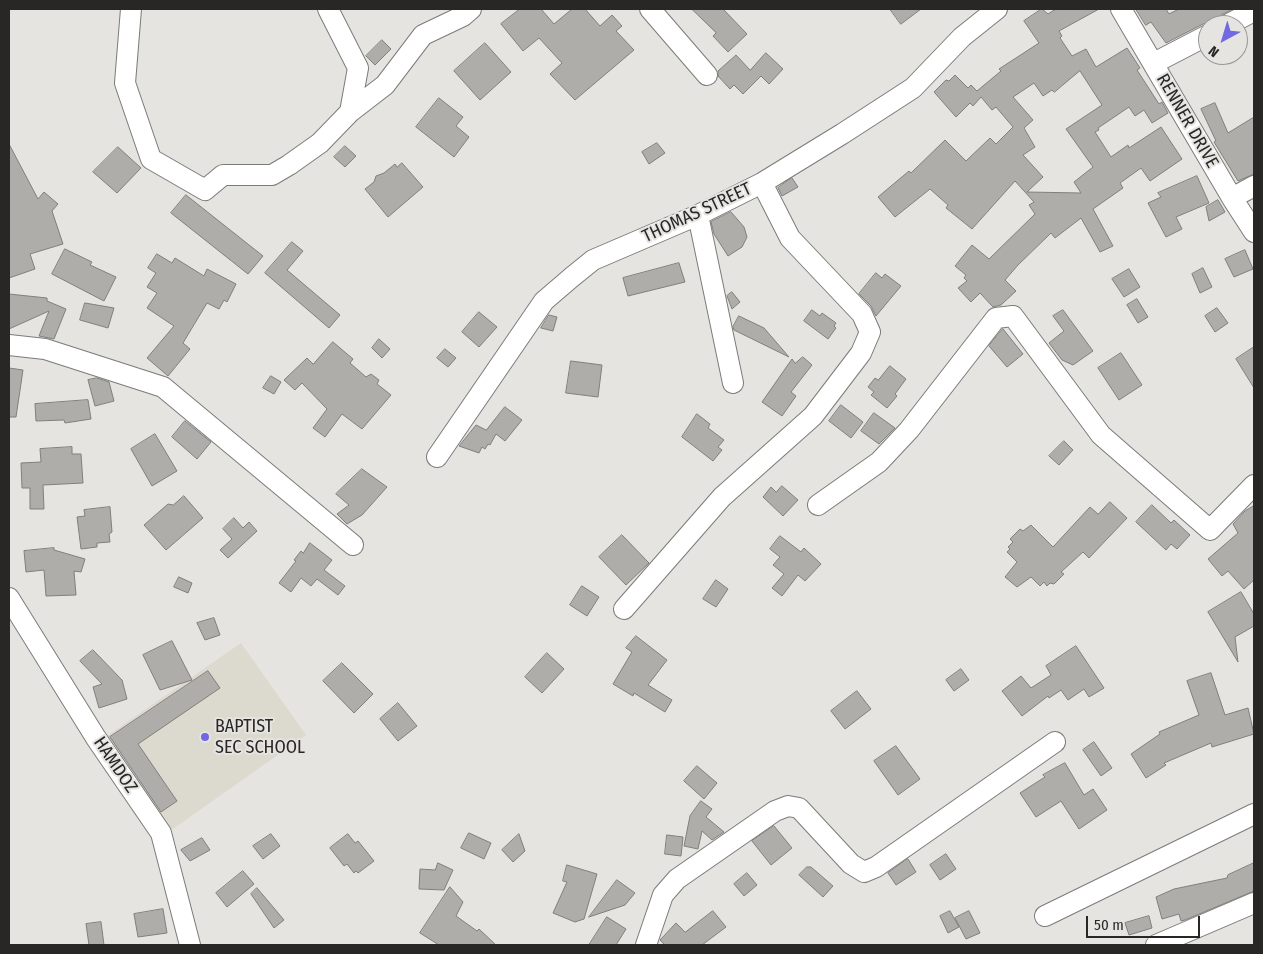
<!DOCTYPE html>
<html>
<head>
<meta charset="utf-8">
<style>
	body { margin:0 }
	#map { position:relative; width:1263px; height:954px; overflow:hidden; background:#e5e4e1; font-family:"Fira Sans Condensed",sans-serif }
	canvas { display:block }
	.frame { position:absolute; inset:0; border:10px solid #282726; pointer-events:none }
	.north { position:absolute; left:1198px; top:15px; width:50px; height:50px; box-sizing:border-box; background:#e5e4e1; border:1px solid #999896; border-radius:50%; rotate:219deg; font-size:14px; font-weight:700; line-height:20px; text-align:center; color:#282726 }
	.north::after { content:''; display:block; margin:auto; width:18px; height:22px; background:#7069e3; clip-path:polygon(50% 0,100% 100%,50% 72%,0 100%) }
	.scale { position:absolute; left:1086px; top:916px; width:114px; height:22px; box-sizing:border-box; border:2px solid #282726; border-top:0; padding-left:6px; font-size:15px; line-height:18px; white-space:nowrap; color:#282726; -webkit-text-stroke:4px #e5e4e1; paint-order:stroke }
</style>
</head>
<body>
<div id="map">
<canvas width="1263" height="954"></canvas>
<div class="frame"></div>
<div class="north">N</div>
<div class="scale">50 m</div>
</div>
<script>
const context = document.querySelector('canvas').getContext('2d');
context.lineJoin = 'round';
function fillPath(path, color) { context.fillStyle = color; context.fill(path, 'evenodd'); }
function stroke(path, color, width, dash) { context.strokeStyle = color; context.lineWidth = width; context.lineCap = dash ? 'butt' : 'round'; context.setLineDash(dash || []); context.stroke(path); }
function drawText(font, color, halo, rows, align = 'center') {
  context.font = font + ' "Fira Sans Condensed",sans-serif'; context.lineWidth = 4; context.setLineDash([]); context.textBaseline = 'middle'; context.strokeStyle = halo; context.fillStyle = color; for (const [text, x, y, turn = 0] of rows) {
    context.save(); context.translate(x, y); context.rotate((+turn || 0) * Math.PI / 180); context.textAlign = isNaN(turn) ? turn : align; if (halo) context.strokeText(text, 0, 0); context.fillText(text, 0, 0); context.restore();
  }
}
fillPath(new Path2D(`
	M241 643 306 735 170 831 104 738Z`), '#dcd9cf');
const building = new Path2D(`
	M520 9H541L554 24 572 9H585L600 26 612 15 622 26 616 31 634 50 575 100 550 74 562 63 539 38 523 51 501 24Z
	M692 9H723L747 34 728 52 713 36 716 33Z
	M890 9H921L901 24Z
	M1042 9 1048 14 1056 9H1099L1059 31 1062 36 1060 38 1072 56 1086 49 1096 67 1127 48 1140 68 1137 70 1159 104 1162 102 1168 113 1152 123 1144 110 1135 116 1129 107 1098 128 1099 130 1095 132 1111 157 1128 145 1129 148 1161 127 1182 159 1150 181 1141 168 1120 183 1123 188 1093 209 1113 246 1100 252 1081 218 1055 238 1051 233 1018 265 1005 280 1016 291 1001 305 993 307 980 293 971 302 958 288 967 281 964 278 966 275 955 266 972 245 989 259 1035 214 1029 205 1034 202 1015 181 972 229 946 208 948 205 930 189 895 217 878 197 909 171 911 173 945 140 966 161 990 138 996 144 1013 127 996 107 992 110 981 97 973 106 970 103 956 117 934 92 946 80 949 81 955 75 968 88 971 85 977 91 1001 71 999 69 1039 43 1024 21ZM1080 71 1102 105 1066 129 1093 167 1074 182 1081 193 1027 192 1043 177 1023 155 1035 147 1024 128 1033 120 1013 97 1034 83 1043 96 1052 90 1054 92Z
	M1136 9H1166L1169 14 1179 9H1233L1221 15 1216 21 1203 24 1166 43 1151 22 1146 25Z
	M382 40 391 49 375 65 366 56Z
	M485 43 511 72 480 100 454 71Z
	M766 53 783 69 769 84 761 76 743 94 734 85 730 89 718 76V71L736 55 750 70Z
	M439 98 463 117 456 126 469 137 454 157 416 127Z
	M1215 103 1228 133 1254 117V174L1238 181 1214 142 1216 141 1201 109Z
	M657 143 665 153 649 164 642 152Z
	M9 144 38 199 44 192 58 204 52 211 63 244 30 254 35 269 9 278Z
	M345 146 356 156 345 167 334 157Z
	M118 147 141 168 117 193 93 172Z
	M402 163 423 187 388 217 365 189 374 182 376 176 384 173 395 164 397 167Z
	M1197 176 1209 203 1176 217 1182 229 1166 237 1148 203 1161 197 1158 193Z
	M792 178 798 187 782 196 778 188Z
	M186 195 263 256 248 274 171 213Z
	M1218 200 1225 212 1209 221 1206 207Z
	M731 212 744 227 747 237 742 247 728 256 714 234 711 222Z
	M292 242 303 251 287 270 340 315 329 328 265 273Z
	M65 249 92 262 90 265 116 277 104 301 52 274Z
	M1245 250 1253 269 1234 277 1225 259Z
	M157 254 172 263 175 258 204 276 207 269 236 284 227 302 224 300 219 309 207 303 183 343 190 349 168 376 147 358 174 326 147 308 157 293 147 287 156 273 148 268Z
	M679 263 685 282 628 296 623 278Z
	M1203 268 1212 287 1200 293 1192 274Z
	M1129 269 1140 287 1124 297 1112 279Z
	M876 273 882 278 885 274 901 286 876 316 871 306 859 294Z
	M732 292 740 302 732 309 727 296Z
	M9 294 47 298V301L66 309 54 339 39 336 49 311 9 329Z
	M1137 299 1148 317 1138 323 1127 305Z
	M85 303 114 308 108 328 80 320Z
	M1217 308 1228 323 1215 332 1205 316Z
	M812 310 820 316 822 313 836 323 834 326 836 328 828 339 804 321Z
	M1063 310 1093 351 1073 365 1062 360 1049 343 1064 331 1053 316Z
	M479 312 497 327 479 347 462 332Z
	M549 315 557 317 553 331 541 328Z
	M739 316 764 328 789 357 734 330 733 327Z
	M1003 329 1023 354 1007 367 989 346Z
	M379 339 390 349 382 358 372 348Z
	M333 342 353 359 350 363 366 377 371 374 379 380 377 384 391 395 362 429 342 414 325 437 313 428 327 409 302 383 295 390 284 380 307 358 313 364Z
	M1254 347V388L1236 359Z
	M445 349 456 358 448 367 437 358Z
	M1121 353 1142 385 1119 400 1098 368Z
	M803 357 812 365 791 392 796 396 782 416 762 402 792 359 795 363Z
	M571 361 602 365 598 397 566 393Z
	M890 366 906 379 895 394 897 396 887 408 871 395 874 392 868 387 875 378 878 380Z
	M9 368 23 370 16 417H9Z
	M271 376 281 382 274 394 263 388Z
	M97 378 109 382 114 401 95 406 88 380Z
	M88 400 91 419 65 423 64 420 36 421 35 404Z
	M841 405 863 422 851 438 829 421Z
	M505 407 522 420 505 441 496 434 490 445 488 444 485 449 482 447 479 453 459 446 476 425 486 430Z
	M874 413 895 428 879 444 861 431Z
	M697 414 710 424 708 428 724 440 718 447 722 450 713 461 682 437Z
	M185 421 211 442 197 459 172 437Z
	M155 434 177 471 152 486 131 449Z
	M1064 441 1073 450 1059 465 1049 456Z
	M72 447V454H81L83 483 43 485 44 509H30V488H22L21 463 41 462 40 449Z
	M362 469 387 487 362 515 347 524 337 514 349 505 336 494Z
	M782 486 798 500 783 516 763 497 771 487 776 492Z
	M184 496 203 518 166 550 144 525 168 504 173 505Z
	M1110 502 1127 518 1089 558 1083 552 1061 572 1064 574 1054 584 1050 583 1047 586 1044 582 1040 586 1031 577 1017 587 1005 577 1017 562 1007 552 1010 549 1008 547 1013 542 1010 539 1020 529 1023 531 1031 525 1053 547 1090 507 1098 514Z
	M1152 505 1171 523 1174 520 1190 535 1177 549 1171 544 1166 550 1136 522Z
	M1254 506V580L1244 589 1228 571 1222 576 1208 559 1238 533 1233 524 1245 511Z
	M110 507 112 532 109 534 110 542 97 543V547L81 549 77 517 85 516 84 510Z
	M234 518 243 528 249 522 257 531 228 558 220 550 232 539 223 529Z
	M622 535 649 563 626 585 599 557Z
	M780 536 801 552 804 548 821 564 805 581 798 575 782 596 772 588 784 574 773 565 780 557 770 549Z
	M310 543 332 560 324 570 345 586 338 595 317 579 311 586 301 578 291 592 279 583 296 561 294 560 301 551 303 553Z
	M54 548V550L85 559 81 572 74 571 76 595 46 596 44 570 26 572 24 551Z
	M179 577 192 583 188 593 174 587Z
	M716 580 728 589 716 607 703 599Z
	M582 586 599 597 587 616 570 605Z
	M1241 592 1254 614V626L1235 637 1238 662 1208 612Z
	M214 618 220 635 205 640 197 623Z
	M636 636 667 660 648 685 672 700 665 712 634 693 633 696 613 684 632 652 626 648Z
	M172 641 192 680 160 690 143 655Z
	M1076 646 1104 688 1089 697 1084 689 1068 700 1061 690 1049 698 1048 696 1022 716 1002 691 1021 676 1031 688 1051 675 1046 666Z
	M93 650 122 680 127 699 99 708 93 687 102 684 80 661Z
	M547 653 564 669 542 693 525 677Z
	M342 663 373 694 354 713 323 681Z
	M961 669 969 680 954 691 946 680Z
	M208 671 220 688 138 744 177 801 161 812 110 737Z
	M1211 673 1225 715 1248 708 1254 734 1212 747 1211 743 1164 763 1166 765 1146 778 1131 754 1160 734 1159 732 1199 715 1187 681Z
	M857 691 871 709 845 729 831 711Z
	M398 703 417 726 398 741 380 719Z
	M1094 742 1112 768 1101 776 1083 750Z
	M896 746 920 779 898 795 874 761Z
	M1065 763 1084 795 1093 789 1107 810 1079 829 1061 801 1036 817 1020 793 1045 777 1043 775Z
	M697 766 717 783 704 799 684 781Z
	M701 801 712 809 706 817 724 832 712 840 702 831 698 849 684 846 690 816Z
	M774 826 792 848 771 865 752 841Z
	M469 833 491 843 484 859 461 848Z
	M271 834 280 846 263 859 253 846Z
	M348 834 355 843 358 841 374 861 358 873 356 871 354 873 347 864 344 866 330 848Z
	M519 834 525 851 513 862 502 850Z
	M667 835 683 837 681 856 665 854Z
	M202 838 210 850 190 861 181 850Z
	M946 854 956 869 940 880 930 865Z
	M908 859 916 872 896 885 888 873Z
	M438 863 453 870 444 890 419 889 420 869 435 870Z
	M1254 863V891L1185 920 1181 921 1179 914 1162 919 1156 897 1174 889 1227 878 1228 875Z
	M567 865 597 874 584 919 575 922 553 913 567 882 563 881Z
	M807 867H811L833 886 823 897 799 875Z
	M243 871 254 884 227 907 216 893Z
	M747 873 757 885 744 896 734 884Z
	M617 880 635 893 625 905 589 917Z
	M450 887 463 902 456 916 477 931 479 929 496 945H439L420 933Z
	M257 888 284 920 274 928 251 894Z
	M163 909 167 933 138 937 134 914Z
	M713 911 726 927 702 945H665L660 940 676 923 685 932Z
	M950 911 959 927 948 933 940 916Z
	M969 911 980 933 966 939 955 918Z
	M1149 916 1152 928 1129 935 1125 923Z
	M607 917 626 929 616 945H589Z
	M101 922 104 945H89L86 924Z`);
fillPath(building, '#aeadaa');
stroke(building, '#807f7c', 1);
const minor = new Path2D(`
	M131 9 125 83 151 159 205 190 223 175H272L289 165 320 143 350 112 385 85 423 35 463 16 471 9
	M328 9 358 68 350 112
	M650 9 707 75
	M1121 9 1232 198 1254 232
	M1227 25 1254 11
	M1154 63 1208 35
	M1232 198 1254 186
	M698 215 733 383
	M9 345 45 349 163 387 353 545
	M437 457 544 301 572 277 593 260 698 215 762 183 842 134 913 88 962 37 997 9
	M818 505 879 462 909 430 996 318 1013 316 1101 435 1210 530 1254 485
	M9 598 96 738 161 833 190 945
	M624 609 722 497 813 416 861 353 870 332 862 314 790 238 762 183
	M1045 916 1254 814
	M646 945 663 895 677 879 775 811 788 806 799 808 851 864 864 872 876 867 1055 742
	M1156 945 1254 903`);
stroke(minor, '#7b7b78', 22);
stroke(minor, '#fff', 20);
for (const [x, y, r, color] of [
	[205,737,5,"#7069e3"]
]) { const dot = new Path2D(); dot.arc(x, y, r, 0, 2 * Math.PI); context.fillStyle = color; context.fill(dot); stroke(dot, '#e5e4e1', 2); }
drawText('18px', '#282726', '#e5e4e1', [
	["RENNER DRIVE",1187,121,60],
	["THOMAS STREET",697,213,-25],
	["HAMDOZ",115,765,56]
]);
drawText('18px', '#282726', '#e5e4e1', [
	["BAPTIST",215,727],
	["SEC SCHOOL",215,748]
], 'left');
</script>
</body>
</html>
